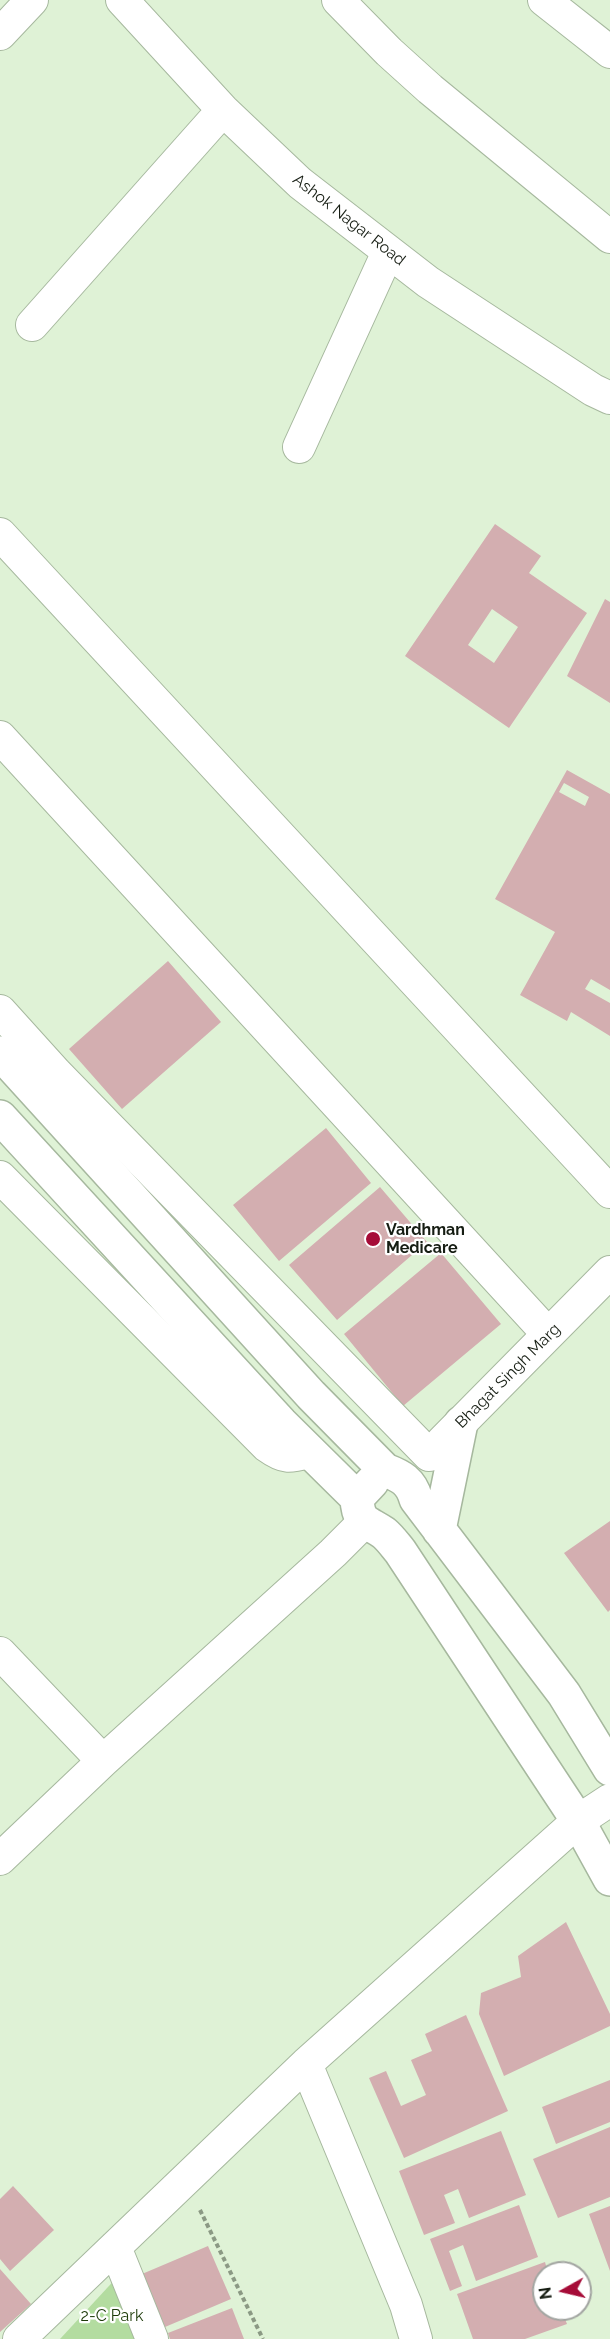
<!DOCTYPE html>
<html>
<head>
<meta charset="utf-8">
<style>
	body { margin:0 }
	#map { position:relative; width:610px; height:2339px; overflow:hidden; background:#dff2d6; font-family:Raleway,sans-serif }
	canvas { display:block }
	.north { position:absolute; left:532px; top:2261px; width:60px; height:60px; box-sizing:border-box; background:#fff; border:2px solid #a2a5a1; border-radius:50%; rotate:262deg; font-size:16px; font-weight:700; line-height:24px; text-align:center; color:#161d13 }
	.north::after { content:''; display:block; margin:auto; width:21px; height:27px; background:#a60c38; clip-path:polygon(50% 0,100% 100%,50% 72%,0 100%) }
</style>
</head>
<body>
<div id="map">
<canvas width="610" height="2339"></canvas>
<div class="north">N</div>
</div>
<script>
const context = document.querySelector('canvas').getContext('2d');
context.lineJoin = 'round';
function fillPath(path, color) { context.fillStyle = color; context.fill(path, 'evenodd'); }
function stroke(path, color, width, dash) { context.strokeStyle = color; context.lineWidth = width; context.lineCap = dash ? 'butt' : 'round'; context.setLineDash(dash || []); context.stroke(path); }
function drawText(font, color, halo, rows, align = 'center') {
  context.font = font + ' Raleway,sans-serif'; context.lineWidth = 4.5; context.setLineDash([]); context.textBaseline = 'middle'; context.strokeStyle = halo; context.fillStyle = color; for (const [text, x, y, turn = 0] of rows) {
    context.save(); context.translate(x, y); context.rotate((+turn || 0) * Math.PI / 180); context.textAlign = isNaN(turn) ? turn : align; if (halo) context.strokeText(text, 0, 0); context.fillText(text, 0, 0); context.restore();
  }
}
fillPath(new Path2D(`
	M120 2274 144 2339H60Z`), '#b3dca0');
fillPath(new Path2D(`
	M495 524 541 556 529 573 587 613 509 728 405 656ZM492 609 518 627 494 663 468 645Z
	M605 599 610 602V703L567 676Z
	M567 770 610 794V990L591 979 585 989 610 1003V1036L571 1012 567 1021 520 995 555 932 495 899ZM564 783 589 797 585 806 559 792Z
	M168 961 221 1022 122 1109 69 1049Z
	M326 1128 371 1183 279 1261 233 1205Z
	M380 1187 427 1242 337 1320 289 1265Z
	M441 1253 501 1324 403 1406 344 1334Z
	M610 1521V1610L608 1612 564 1553Z
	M566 1922 610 2014V2026L504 2076 479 2014 481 1993 521 1977 518 1956Z
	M466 2015 508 2111 404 2158 369 2078 386 2071 401 2106 426 2095 411 2060 432 2051 425 2034Z
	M610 2080V2122L556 2144 542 2107Z
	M610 2127V2197L558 2218 533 2159Z
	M501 2131 526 2195 469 2218 458 2189 444 2195 455 2223 424 2235 399 2171Z
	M13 2186 54 2230 10 2271 0 2259V2199Z
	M519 2205 538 2257 476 2281 463 2245 449 2251 462 2286 450 2291 430 2239Z
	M610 2206V2271L589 2214Z
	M208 2246 231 2299 165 2327 142 2274Z
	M545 2262 548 2273H544V2309H561L567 2324 525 2339H473L457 2294Z
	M0 2269 31 2304 0 2332Z
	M232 2308 244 2339H170L168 2333Z`), '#d3aeb0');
const street = new Path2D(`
	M122 0 223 110 300 183 428 282 593 390 610 398
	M338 0 389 52 430 89 610 237
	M544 0 610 52
	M0 34 32 0
	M32 325 223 110
	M299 447 388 252
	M0 534 610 1192
	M0 737 548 1334
	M0 1011 56 1073 429 1455
	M0 1177 267 1446C285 1459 290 1457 310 1452
	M442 1442 610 1272
	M0 1653 103 1761
	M0 1859 103 1761 333 1553 364 1522
	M306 2064 406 2305 416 2339
	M115 2247 152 2339
	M19 2339 306 2064 578 1821 610 1800`);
const secondary = new Path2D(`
	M0 1053 311 1395 385 1470C401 1476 411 1481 416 1499L564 1694 610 1769
	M0 1117 281 1423 357 1498
	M372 1482 357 1498C358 1524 367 1521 384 1533 390 1538 395 1545 400 1551L578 1821 610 1879
	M439 1530 461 1423`);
stroke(street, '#a6b89e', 34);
stroke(secondary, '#a6b89e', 36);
stroke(new Path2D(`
	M200 2210 263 2339`), '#8b9984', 4, [4.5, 3]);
stroke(street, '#fff', 32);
stroke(secondary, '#fff', 33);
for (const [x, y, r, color] of [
	[373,1239,8,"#a60c38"]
]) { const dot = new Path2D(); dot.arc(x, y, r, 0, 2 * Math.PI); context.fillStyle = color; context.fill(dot); stroke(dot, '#fff', 2); }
drawText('16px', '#161d13', '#fff', [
	["Ashok Nagar Road",349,220,38],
	["Bhagat Singh Marg",508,1376,-45]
]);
drawText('bold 16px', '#161d13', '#fff', [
	["Vardhman",386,1230],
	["Medicare",386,1248]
], 'left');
drawText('16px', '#1c3a08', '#fff', [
	["2-C Park",112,2316]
]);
</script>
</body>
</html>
